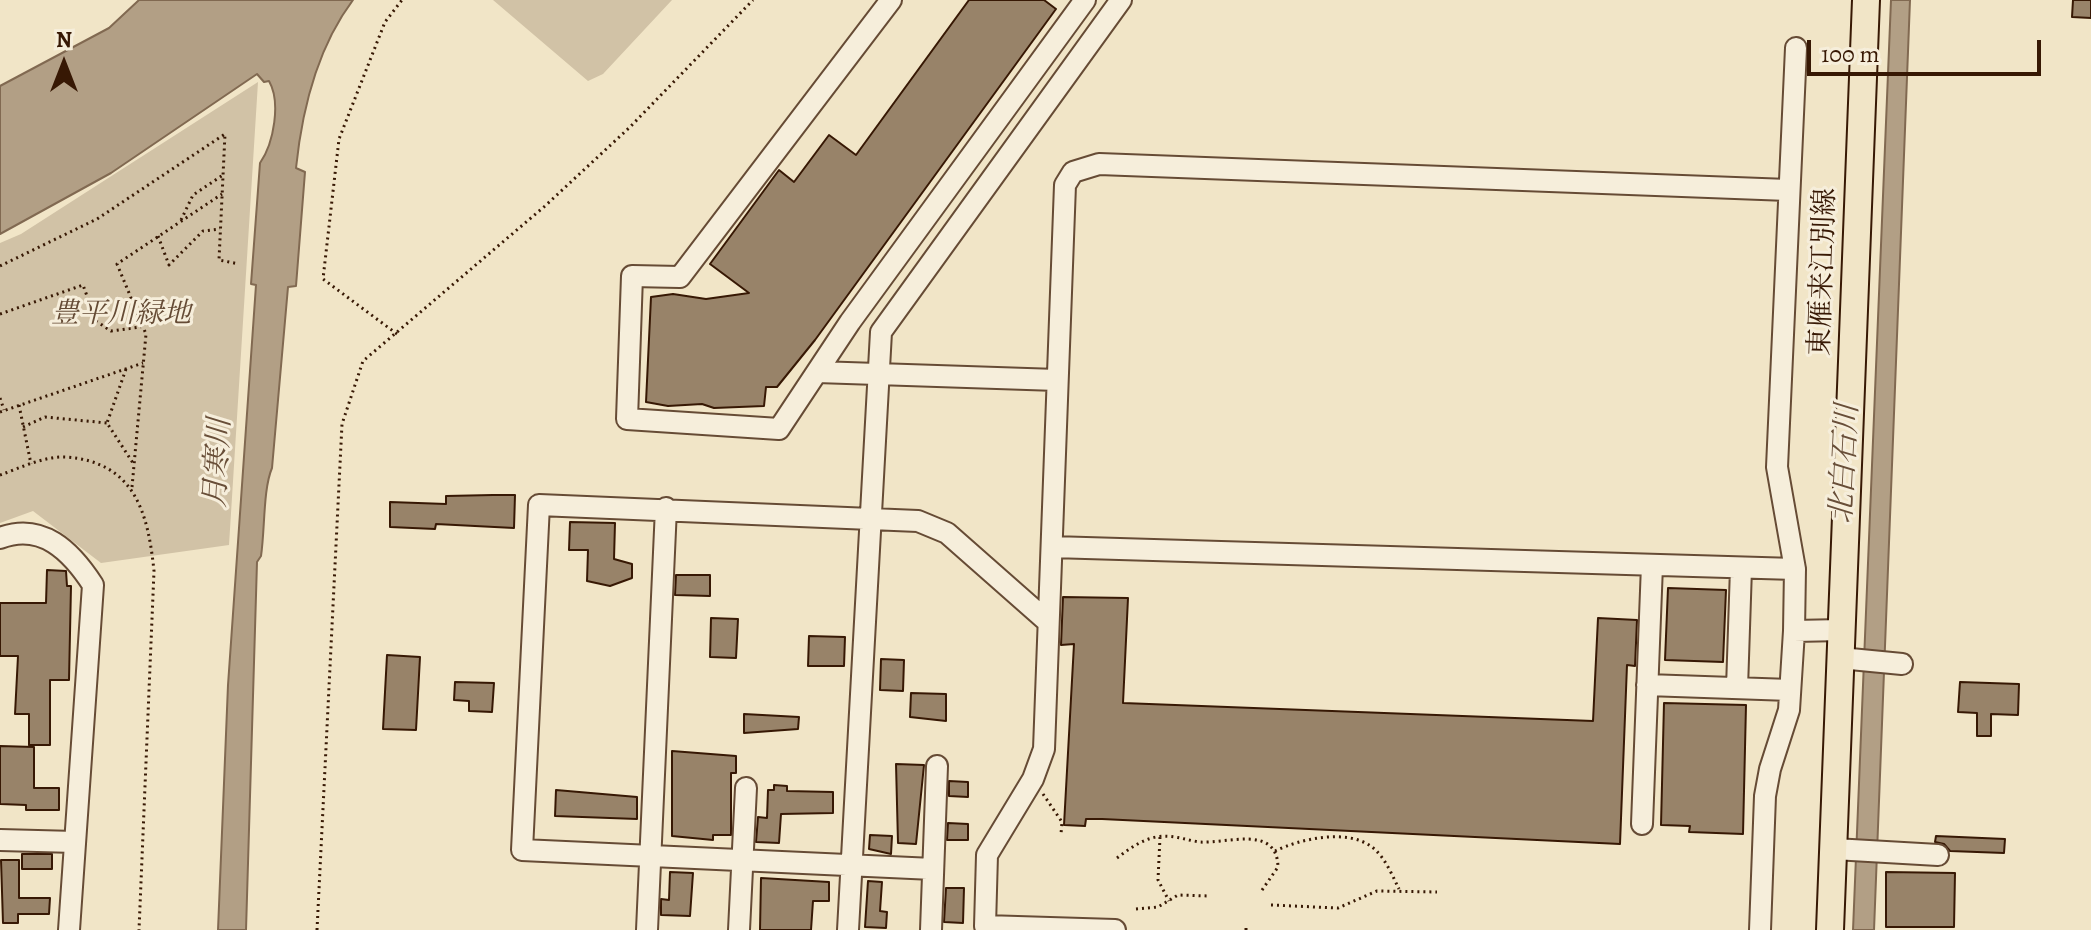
<!DOCTYPE html>
<html>
<head>
<meta charset="utf-8">
<style>
	body { margin:0 }
	#map { position:relative; width:2091px; height:930px; overflow:hidden; background:#f1e5c7; font-family:Alegreya,serif }
	canvas { display:block }
	.north { position:absolute; left:24px; top:24px; width:80px; height:80px; -webkit-text-stroke:6px #f6eedb; paint-order:stroke; rotate:0deg; font-size:22px; font-weight:700; line-height:32px; text-align:center; color:#371804 }
	.north::after { content:''; display:block; margin:auto; width:28px; height:36px; background:#371804; clip-path:polygon(50% 0,100% 100%,50% 72%,0 100%) }
	.scale { position:absolute; left:1807px; top:40px; width:234px; height:36px; box-sizing:border-box; border:4px solid #371804; border-top:0; padding-left:10px; font-size:24px; line-height:28px; white-space:nowrap; color:#371804; -webkit-text-stroke:6px #f6eedb; paint-order:stroke }
</style>
</head>
<body>
<div id="map">
<canvas width="2091" height="930"></canvas>
<div class="north">N</div>
<div class="scale">100 m</div>
</div>
<script>
const context = document.querySelector('canvas').getContext('2d');
context.lineJoin = 'round';
function fillPath(path, color) { context.fillStyle = color; context.fill(path, 'evenodd'); }
function stroke(path, color, width, dash) { context.strokeStyle = color; context.lineWidth = width; context.lineCap = dash ? 'butt' : 'round'; context.setLineDash(dash || []); context.stroke(path); }
function drawText(font, color, halo, rows, align = 'center') {
  context.font = font + ' Alegreya,"Noto Serif JP",serif'; context.lineWidth = 6; context.setLineDash([]); context.textBaseline = 'middle'; context.strokeStyle = halo; context.fillStyle = color; for (const [text, x, y, turn = 0] of rows) {
    context.save(); context.translate(x, y); context.rotate((+turn || 0) * Math.PI / 180); context.textAlign = isNaN(turn) ? turn : align; if (halo) context.strokeText(text, 0, 0); context.fillText(text, 0, 0); context.restore();
  }
}
fillPath(new Path2D(`
	M493 0H672L603 74 588 81Z
	M258 82 229 545 101 563 33 511 0 523V243L21 234Z`), '#d1c2a6');
const water = new Path2D(`
	M139 0H353C317 48 302 110 296 168L305 172 296 286 288 287 272 468C263 489 265 530 261 556L257 562 246 930H218L228 685 256 285 251 284 260 163C274 143 281 102 269 81L264 82 257 74 111 173 0 234V86L109 28Z
	M1891 0H1910L1874 930H1853Z`);
fillPath(water, '#b29f85');
stroke(water, '#816951', 2);
const building = new Path2D(`
	M969 0H1044L1056 9 815 340 777 387H766L764 406 714 408 702 404 668 406 646 402 651 297 673 294 706 299 749 293 710 264 779 170 794 182 829 135 856 155Z
	M2073 0H2091V18L2072 17Z
	M493 495H515L514 528 436 524 435 529 390 527V502L446 504V496Z
	M570 522 615 523 614 559 632 564V578L610 586 587 581 588 550H569Z
	M47 570 66 571 67 586H71L69 680H50V745H29V714H15L18 656H0V603H46Z
	M676 575H710V596L675 595Z
	M1668 588 1726 590 1723 662 1665 660Z
	M1063 597 1128 598 1123 703 1593 721 1598 618 1637 620 1635 666 1627 665 1620 844 1102 819H1086L1085 826 1064 825 1074 644 1061 645Z
	M711 618 738 619 736 658 710 657Z
	M809 636 845 637 844 666H808Z
	M387 655 420 657 416 730 383 729Z
	M881 659 904 660 903 691 880 690Z
	M455 682 494 683 492 712 469 711V701L454 700Z
	M1960 682 2019 684 2018 715 1991 714V736H1977V713L1958 712Z
	M911 693 946 694V721L910 717Z
	M1664 703 1746 705 1743 834 1689 832 1690 826 1661 825Z
	M744 714 799 717 798 729 744 733Z
	M0 746 34 747V788H59V810H26V805L0 804Z
	M672 751 736 756V773H731V835H713V840L672 836Z
	M896 764 924 765 916 844 898 843Z
	M949 781 968 782V797L949 796Z
	M774 785 787 786V791L833 792V813L781 814 779 843 756 842 758 817 767 818 768 790H774Z
	M556 790 637 797V819L555 816Z
	M948 823 968 824V840H947Z
	M870 835 892 836 891 854 869 849Z
	M1936 836 2005 839 2004 853 1950 851 1944 844 1935 842Z
	M22 854H52V869H22Z
	M1 860H19V898H50L49 914H18V923H3Z
	M670 872 693 873 690 916 661 915V899L669 900Z
	M1886 872 1955 873 1954 927H1886Z
	M761 878 829 882V901H813L811 930H760Z
	M868 881 882 882 880 911 887 912 886 928 865 927Z
	M946 888H964L963 923 944 922Z`);
fillPath(building, '#988369');
stroke(building, '#371804', 2);
const minor = new Path2D(`
	M891 0 680 277 632 276 627 419 779 429 850 322 1085 0
	M817 372 1057 380
	M0 538C42 522 71 551 93 585L69 930
	M1052 547 1795 569
	M1794 631 1842 630
	M1840 658 1902 664
	M1647 685 1790 690
	M1737 688 1741 568
	M1642 824 1652 565
	M0 840 75 842
	M1834 849 1938 855
	M933 869 522 850 539 505 918 521 947 533 1048 622
	M647 930 666 508
	M739 930 746 788
	M848 930 881 332 1121 0
	M931 930 937 766
	M1115 930 985 926 987 855 1033 779 1044 749 1065 185 1073 172 1099 164 1788 190
	M1760 930 1765 796 1770 769 1789 710 1794 631 1795 569 1777 467 1796 48`);
const major = new Path2D(`
	M1830 930 1866 0`);
stroke(minor, '#664b35', 24);
stroke(major, '#371804', 30);
stroke(new Path2D(`
	M181 220 193 195 223 175
	M158 236 169 265 203 231 220 229
	M0 266 97 219 225 134 219 260 239 264
	M0 314 83 285 96 321 111 331 141 327
	M397 334 323 279 339 139 385 22 402 0
	M126 369 107 423 133 463
	M0 398 4 410
	M19 405 31 464
	M0 412 143 363
	M23 427 45 417 107 423
	M0 475C20 468 44 456 66 457 135 462 148 513 154 571L139 930
	M132 487 146 334 117 264 222 194
	M1043 794 1062 822 1061 834
	M1160 837 1158 880 1169 901
	M1275 851C1300 839 1347 828 1372 847 1385 857 1392 875 1399 889
	M1117 858C1129 849 1141 840 1156 837 1172 834 1185 840 1200 842 1227 844 1277 824 1278 867L1260 893
	M1271 905 1338 908 1377 891 1437 892
	M1136 909 1158 907 1178 895 1209 896
	M317 930 342 424 363 361 545 206 630 127 753 0
	M1246 930V928`), '#371804', 3, [2, 4]);
stroke(minor, '#f6eedb', 20);
stroke(major, '#f1e5c7', 26);
drawText('28px', '#371804', '#f6eedb', [
	["東雁来江別線",1824,272,-88]
]);
drawText('italic 28px', '#654b35', '#f6eedb', [
	["豊平川緑地",121,315]
]);
drawText('italic 30px', '#684e38', '#f6eedb', [
	["月寒川",219,463,-87],
	["北白石川",1846,464,-87]
]);
</script>
</body>
</html>
